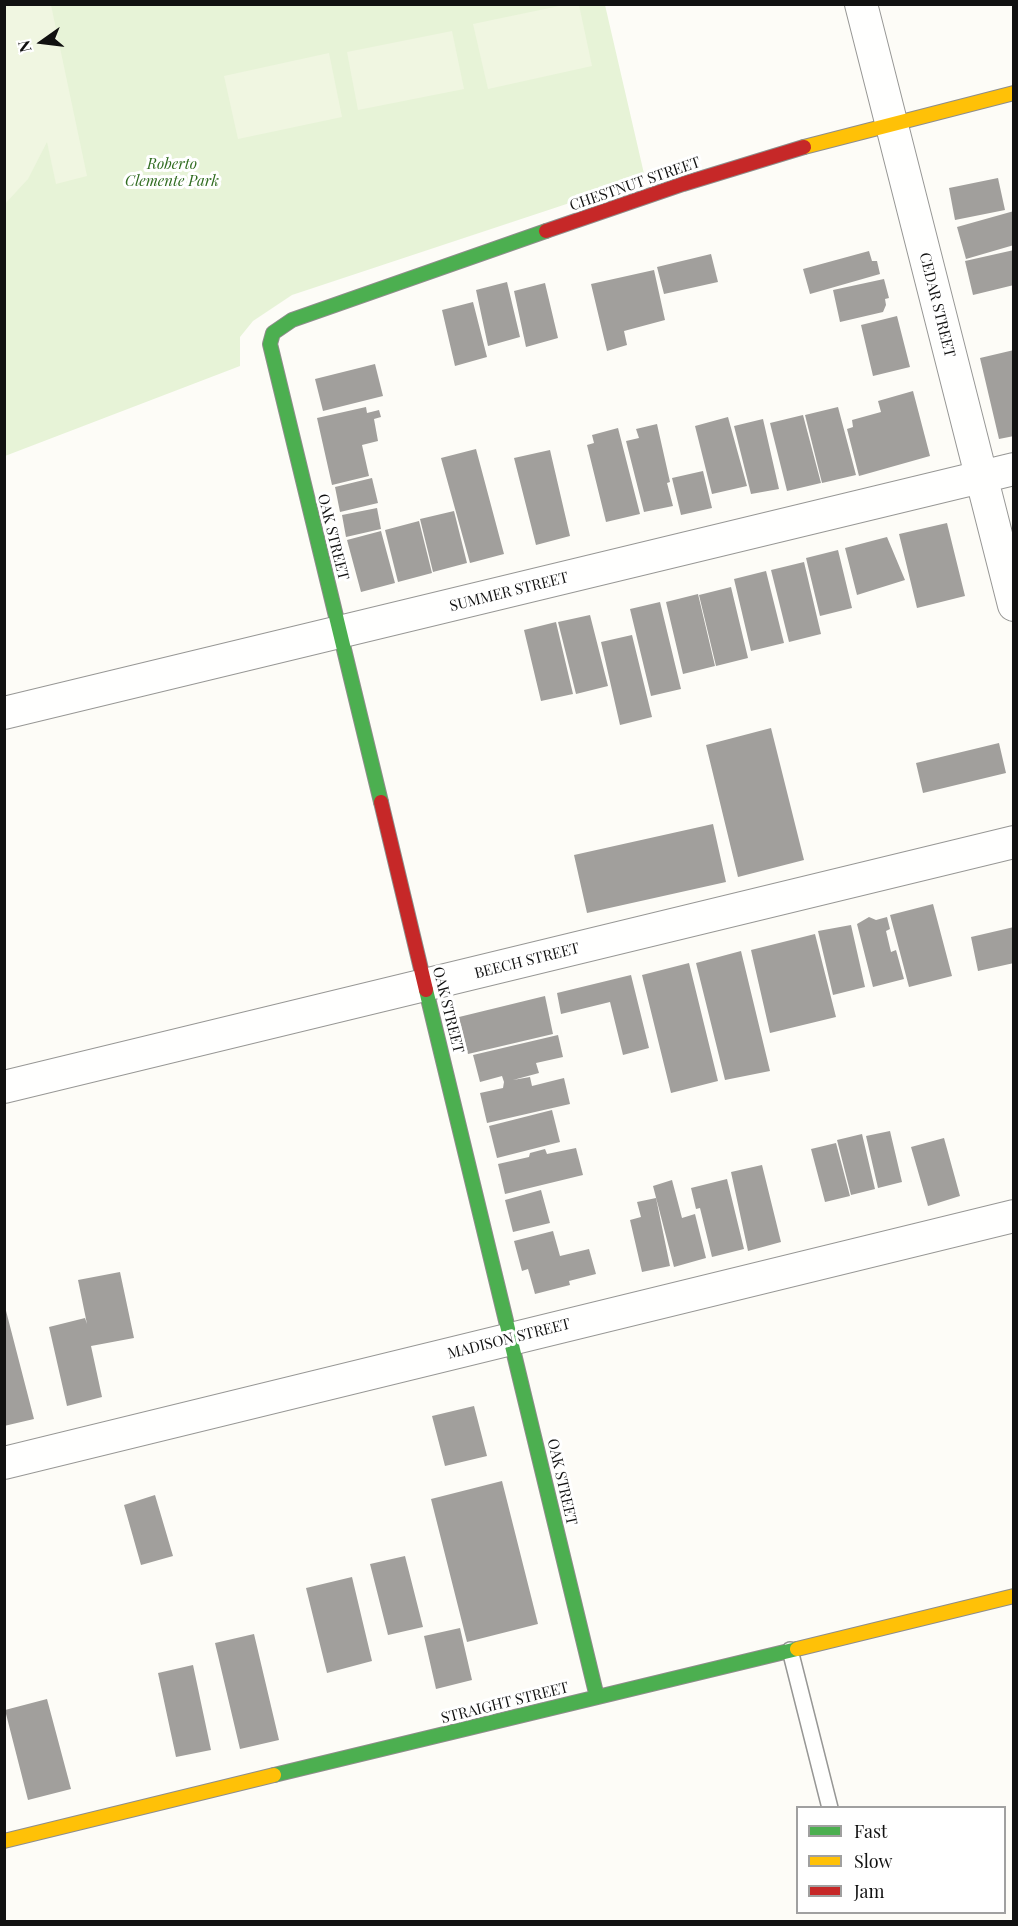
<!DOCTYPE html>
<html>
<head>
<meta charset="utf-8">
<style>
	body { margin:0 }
	#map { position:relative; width:1018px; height:1926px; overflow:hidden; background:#fdfcf7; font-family:"Playfair Display",serif }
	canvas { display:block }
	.frame { position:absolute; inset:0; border:6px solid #111; pointer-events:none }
	.legend { position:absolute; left:796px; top:1806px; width:210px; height:108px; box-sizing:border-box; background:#fff; border:2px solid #a0a0a0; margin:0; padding:8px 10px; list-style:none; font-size:18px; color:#111 }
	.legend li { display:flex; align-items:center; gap:12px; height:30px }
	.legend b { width:30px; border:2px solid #a0a0a0 }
	.north { position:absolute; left:12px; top:12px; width:60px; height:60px; -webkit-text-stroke:4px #fff; paint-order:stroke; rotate:256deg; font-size:16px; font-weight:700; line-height:24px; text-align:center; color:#111 }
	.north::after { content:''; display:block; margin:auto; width:21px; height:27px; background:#111; clip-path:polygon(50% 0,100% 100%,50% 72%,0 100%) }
</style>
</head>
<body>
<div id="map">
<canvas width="1018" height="1926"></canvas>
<div class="frame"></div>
<ul class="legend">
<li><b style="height:8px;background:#4caf50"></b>Fast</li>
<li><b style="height:8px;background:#ffc107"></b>Slow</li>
<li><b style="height:8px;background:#c62828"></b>Jam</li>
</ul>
<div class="north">N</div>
</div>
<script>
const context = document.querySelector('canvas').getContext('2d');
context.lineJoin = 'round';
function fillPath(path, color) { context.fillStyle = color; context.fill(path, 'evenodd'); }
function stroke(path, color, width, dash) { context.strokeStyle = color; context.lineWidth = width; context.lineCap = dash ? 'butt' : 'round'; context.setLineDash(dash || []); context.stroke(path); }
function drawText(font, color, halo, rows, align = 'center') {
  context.font = font + ' "Playfair Display",serif'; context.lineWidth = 6; context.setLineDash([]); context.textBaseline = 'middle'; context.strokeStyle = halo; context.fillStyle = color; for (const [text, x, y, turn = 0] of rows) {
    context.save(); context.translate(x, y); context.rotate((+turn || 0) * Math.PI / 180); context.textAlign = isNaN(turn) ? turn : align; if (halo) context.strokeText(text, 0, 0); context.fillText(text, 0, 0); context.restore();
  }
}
fillPath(new Path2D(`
	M5 5H605L645 178 292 295 253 321 240 337V366L5 456Z`), '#e7f3d7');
fillPath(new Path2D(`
	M5 4 51 5 87 176 56 184 47 142 28 179 5 204Z
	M564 5H579L592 66 488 89 473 24Z
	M452 31 464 89 358 110 347 52Z
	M329 53 342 117 238 139 224 76Z`), '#f0f6e1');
fillPath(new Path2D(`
	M998 178 1005 210 955 220 949 188Z
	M1014 211V245L966 259 957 227Z
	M1014 250V285L973 295 965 261Z
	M869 251 872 261H877L880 274 810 294 803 269Z
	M711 254 718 282 664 294 657 267Z
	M654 270 665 320 624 331 627 345 607 351 591 284Z
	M884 279 889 298 885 299 886 305 883 312 840 322 833 290Z
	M507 282 520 337 488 346 476 290Z
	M545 283 558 338 526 347 514 291Z
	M473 302 487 357 455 366 442 310Z
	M897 316 910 367 873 376 861 325Z
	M1014 350V436L999 439 980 358Z
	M375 364 383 396 323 411 315 379Z
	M913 391 930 456 859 476 847 429 853 427 852 420 881 412 878 401Z
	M366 407 367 413 379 410 381 417 374 419 378 441 362 445 369 476 332 485 317 418Z
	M838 407 856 475 822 483 805 415Z
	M803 415 821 483 787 491 770 423Z
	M728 417 747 486 712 494 695 426Z
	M763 419 779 489 751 494 734 426Z
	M657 424 670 482 667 483 673 506 644 512 626 441 639 438 636 429Z
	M618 428 640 514 606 522 587 445 594 443 592 435Z
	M476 449 504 554 470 563 441 458Z
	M550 450 570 536 536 545 514 458Z
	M703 471 712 508 681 515 672 478Z
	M372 478 378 503 340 512 335 487Z
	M377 508 381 529 346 537 342 515Z
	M454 511 467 563 433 572 420 519Z
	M419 521 432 573 398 582 385 530Z
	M947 523 965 596 917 608 899 534Z
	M381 531 395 583 361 592 347 540Z
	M887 537 905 580 857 595 845 548Z
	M838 550 852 608 820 616 806 558Z
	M804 562 821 634 789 642 771 570Z
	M766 571 784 643 751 651 734 579Z
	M731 587 748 658 716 666 699 595Z
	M698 594 715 666 683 674 666 602Z
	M660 602 681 689 651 696 630 609Z
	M590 615 608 686 576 694 558 622Z
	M556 622 573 694 541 701 524 630Z
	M632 635 652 717 620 725 601 642Z
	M771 728 804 860 738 877 706 745Z
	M999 743 1006 773 923 793 916 763Z
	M713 824 726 882 587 913 574 855Z
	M933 904 952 976 909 987 890 915Z
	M869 917 876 920 887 917 890 929 886 931 891 952 896 950 904 979 873 987 857 924Z
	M851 925 865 987 833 995 818 931Z
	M1014 927V963L978 971 971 937Z
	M815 934 836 1017 770 1033 751 950Z
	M741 951 770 1071 725 1080 696 963Z
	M689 963 718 1081 671 1093 642 975Z
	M631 975 649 1048 623 1055 610 1002 561 1014 557 993Z
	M545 996 553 1034 468 1054 459 1017Z
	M558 1035 563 1057 536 1063 539 1073 513 1080 530 1077 532 1086 564 1078 570 1104 487 1123 480 1093 503 1088 504 1082 502 1076 480 1082 473 1055Z
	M552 1110 560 1142 497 1158 489 1126Z
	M890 1131 902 1182 878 1188 866 1136Z
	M862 1134 875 1189 851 1195 837 1140Z
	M944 1138 960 1196 928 1206 911 1147Z
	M836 1143 850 1196 825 1202 811 1149Z
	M576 1148 583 1175 505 1194 498 1164 529 1157 530 1153 545 1149 547 1154Z
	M762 1165 781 1242 748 1251 731 1172Z
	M727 1179 744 1249 712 1257 700 1208 696 1209 691 1188Z
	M672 1180 682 1218 695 1214 706 1258 674 1267 653 1186Z
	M541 1190 550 1223 513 1232 505 1200Z
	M656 1198 670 1266 642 1272 630 1220 641 1217 637 1202Z
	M553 1231 560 1256 589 1249 596 1274 569 1281 570 1285 535 1294 528 1269 522 1271 514 1241Z
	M120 1272 134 1338 91 1346 102 1397 67 1406 49 1327 85 1318 87 1324 78 1280Z
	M4 1303 34 1419 4 1426Z
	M474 1406 487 1456 445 1466 432 1416Z
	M502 1481 538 1624 467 1642 431 1499Z
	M155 1495 173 1556 141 1565 124 1505Z
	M405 1556 423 1627 388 1635 370 1564Z
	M352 1577 372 1661 327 1673 306 1588Z
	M460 1628 472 1680 436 1689 424 1636Z
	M254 1634 279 1740 240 1749 215 1643Z
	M193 1665 211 1750 176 1757 158 1673Z
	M47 1699 71 1789 28 1800 5 1710Z`), '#a19f9c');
const lane = new Path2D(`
	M790 1650 830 1808`);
const street = new Path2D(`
	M861 4 1014 605
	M4 713 1014 469
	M4 1087 1014 842
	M4 1463 1014 1216`);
const fast = new Path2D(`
	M381 802 270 344 273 333 292 320 546 231
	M426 990 597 1697
	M274 1775 797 1649`);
const slow = new Path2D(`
	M804 147 1014 93
	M797 1649 1014 1596
	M4 1841 274 1775`);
const jam = new Path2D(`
	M546 231 683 184 804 147
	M381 802 426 990`);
stroke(lane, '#979795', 18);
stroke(street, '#979795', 34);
stroke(fast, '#8e8d8b', 16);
stroke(slow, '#8e8d8b', 16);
stroke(jam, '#8e8d8b', 16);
stroke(lane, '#fffffe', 15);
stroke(street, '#fffffe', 32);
stroke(fast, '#4caf50', 14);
stroke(slow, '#ffc107', 14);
stroke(jam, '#c62828', 14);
drawText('italic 15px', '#2f6b1f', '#fff', [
	["Roberto",172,164],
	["Clemente Park",172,181]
]);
drawText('15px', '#111', '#fff', [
	["CHESTNUT STREET",635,184,-19],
	["CEDAR STREET",937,305,76],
	["OAK STREET",333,537,76],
	["SUMMER STREET",509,592,-14],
	["BEECH STREET",527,961,-14],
	["OAK STREET",448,1010,76],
	["MADISON STREET",509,1339,-14],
	["OAK STREET",562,1482,77],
	["STRAIGHT STREET",505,1703,-14]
]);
</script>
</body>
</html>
